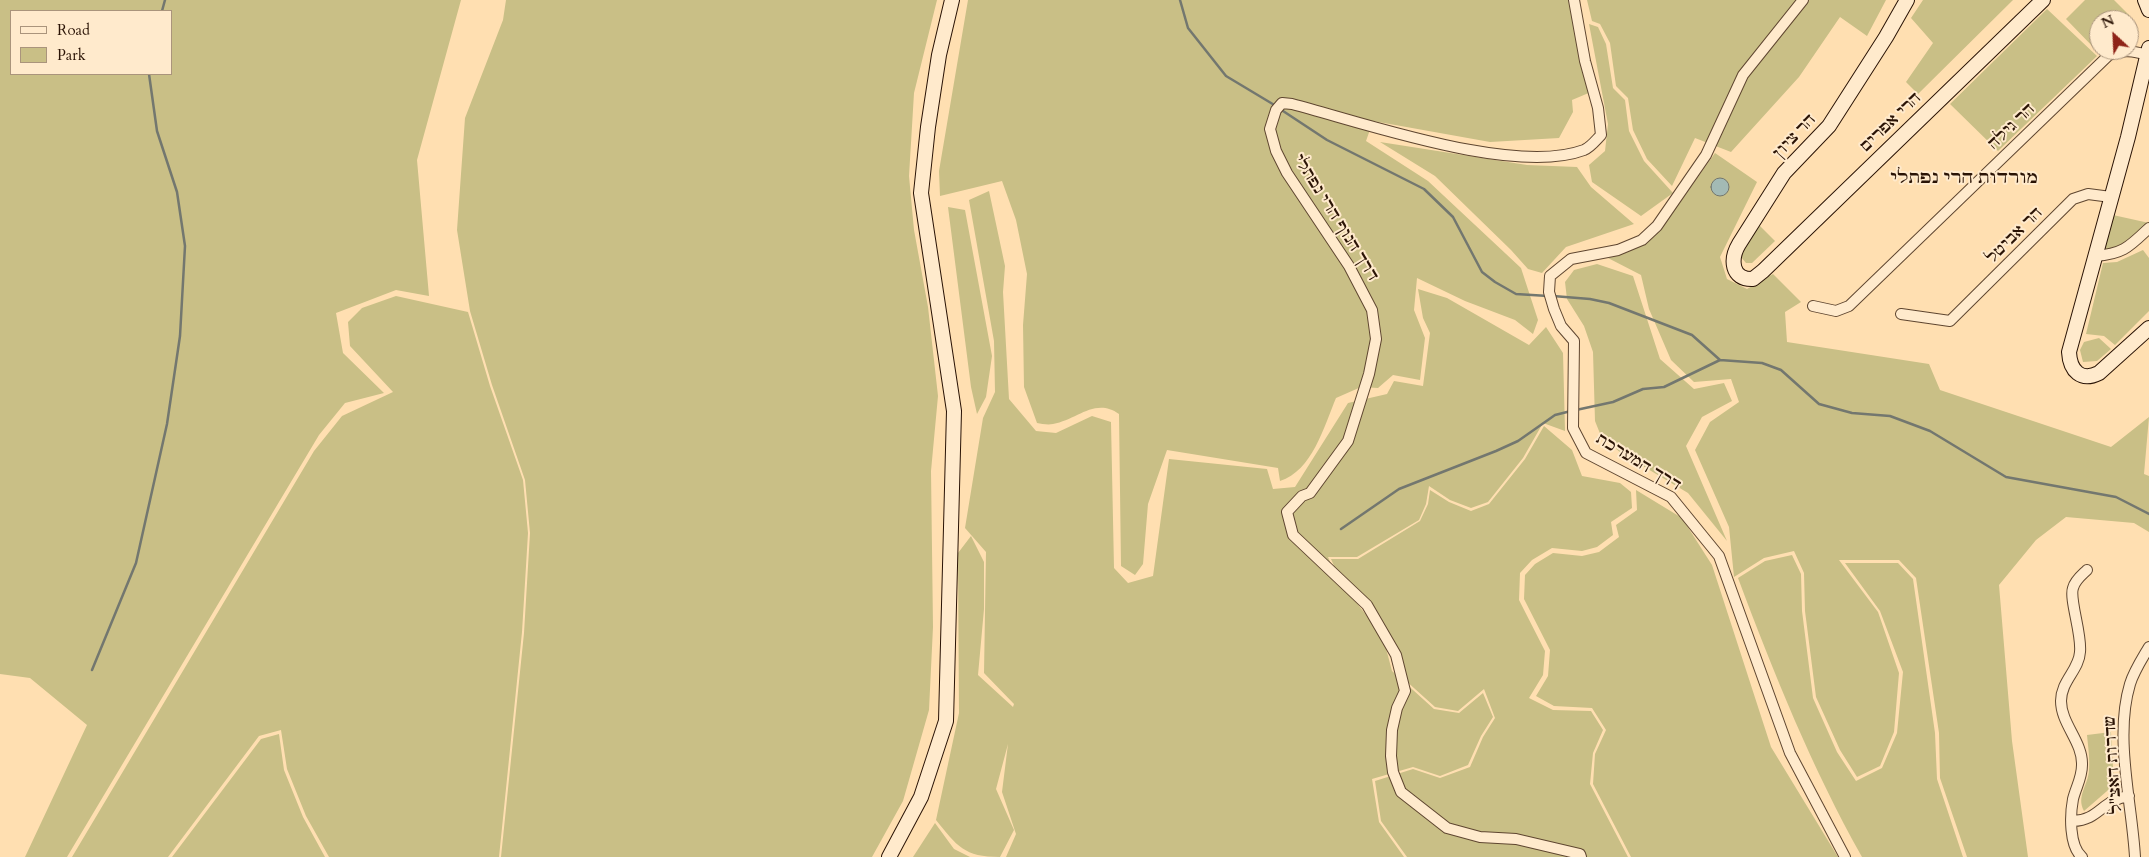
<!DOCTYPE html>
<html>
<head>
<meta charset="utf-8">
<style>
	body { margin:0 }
	#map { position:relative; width:2149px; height:857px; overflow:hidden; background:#ffdfb1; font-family:Cardo,serif }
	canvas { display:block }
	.legend { position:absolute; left:10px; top:10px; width:162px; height:65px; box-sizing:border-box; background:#ffeacc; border:1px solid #aa947c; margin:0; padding:6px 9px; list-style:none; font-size:15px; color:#2a1305 }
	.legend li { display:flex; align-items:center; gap:10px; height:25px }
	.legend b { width:25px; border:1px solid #aa947c }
	.north { position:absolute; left:2089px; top:10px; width:50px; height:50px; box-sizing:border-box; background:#ffeacc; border:1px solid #aa947c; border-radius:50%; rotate:335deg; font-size:14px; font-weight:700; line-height:20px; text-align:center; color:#2a1305 }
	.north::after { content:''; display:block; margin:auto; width:18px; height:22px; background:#8f2418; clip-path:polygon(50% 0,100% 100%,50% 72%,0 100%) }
</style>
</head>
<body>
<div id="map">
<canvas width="2149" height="857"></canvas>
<ul class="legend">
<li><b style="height:6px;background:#ffeacc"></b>Road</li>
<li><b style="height:14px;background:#c9bf86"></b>Park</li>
</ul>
<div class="north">N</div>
</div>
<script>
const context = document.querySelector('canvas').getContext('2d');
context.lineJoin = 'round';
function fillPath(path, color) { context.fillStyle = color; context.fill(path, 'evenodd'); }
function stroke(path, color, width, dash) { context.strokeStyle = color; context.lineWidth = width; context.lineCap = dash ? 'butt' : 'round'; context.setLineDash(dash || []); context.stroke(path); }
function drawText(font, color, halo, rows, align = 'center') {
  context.font = font + ' Cardo,"Frank Ruhl Libre",serif'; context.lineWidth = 4; context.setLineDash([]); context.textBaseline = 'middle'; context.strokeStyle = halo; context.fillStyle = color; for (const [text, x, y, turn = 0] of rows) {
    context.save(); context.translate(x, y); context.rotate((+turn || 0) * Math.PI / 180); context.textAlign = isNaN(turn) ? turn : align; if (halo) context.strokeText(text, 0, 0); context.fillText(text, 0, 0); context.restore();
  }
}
fillPath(new Path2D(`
	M0 0H461L417 160 429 296 396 290 336 313 343 353 384 393 345 403 319 435 67 857H25L87 725 30 678 0 674ZM11 11H171V74H11Z
	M506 0H937L914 93 909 176 914 230 928 307 938 396 931 471 933 627 929 710 903 801 872 857H501L524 633 530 533 525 480 492 385 470 311 457 230 465 118 503 20Z
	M968 0H1574L1591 92 1572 100 1573 112 1559 138 1490 142 1373 121 1366 141 1428 181 1521 268 1538 320 1533 334 1515 320 1465 301 1417 278 1414 310 1425 338 1420 380 1393 375 1378 388 1361 387 1336 398C1324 427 1312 471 1280 481L1278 468 1167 450 1148 504 1143 564 1135 575 1121 566 1119 414C1095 397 1077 420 1053 424 1048 425 1042 424 1037 423L1024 387 1023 325 1027 274 1016 220 1002 181 940 196 939 171Z
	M1587 0H1886L1867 36 1840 17 1799 77 1731 152 1695 138 1672 186 1647 159 1633 130 1628 98 1616 86 1610 43 1600 24 1592 21Z
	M1923 0H2013L1918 94 1906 82 1933 43 1911 18Z
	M2085 0H2114L2130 16 2126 20H2099V47L2096 50 2066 19Z
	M2047 9 2097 56 1998 151 1950 104Z
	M1589 24 1598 27 1606 44 1613 88 1625 100 1629 131 1644 161 1673 193 1641 216 1592 182 1589 165 1605 151 1608 124Z
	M1380 142 1527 165 1577 167 1591 187 1634 224 1566 247 1542 273 1528 269 1511 250 1435 176Z
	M1715 153 1757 182 1720 257 1727 279 1747 289 1773 274 1801 302 1785 312 1787 342 1929 364 1940 390 2111 447 2149 417 2144 474 2149 476V532L2134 523 2066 517 2036 540 1999 585 2012 741 2028 857H1967L1940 778 1939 733 1916 578 1899 560H1839L1878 612 1899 673 1894 732 1880 766 1857 777 1840 750 1816 697 1805 611 1804 573 1794 551 1764 558 1734 577 1729 527 1695 450 1710 422 1739 402 1731 379 1694 382 1671 360 1649 309 1641 275 1608 258 1639 247 1659 232Z
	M989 191 1005 266 1003 292 1009 399 1036 431 1056 433 1092 416 1111 422 1114 568 1128 583 1153 576 1169 459 1267 469 1273 489 1295 487 1348 403 1387 394 1394 381 1423 386 1430 333 1423 318 1418 289 1447 298 1529 345 1546 327 1563 353 1565 431 1543 423 1523 458 1488 502 1471 508 1450 500 1429 486 1426 504 1419 520 1357 557H1328L1336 576 1383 637 1392 671 1434 709 1459 713 1483 693 1493 717 1481 736 1468 765 1440 776 1413 767 1372 779 1379 822 1404 857H1006L1016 834 1002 792 1008 744 996 789 1014 830 1000 857C964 857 957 846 936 820L959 713 958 553 971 536 984 562V609L978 675 1013 707 1014 704 984 673 986 552 965 528 983 418 995 392 994 341 969 200Z
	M948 207 965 210 992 356 986 397 977 414 971 387Z
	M2113 215 2149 223C2132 239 2123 248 2100 252Z
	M1759 225 1775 241 1752 263H1746L1741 257 1743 249Z
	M2143 250 2149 258V311L2115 345 2104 336 2086 334 2103 263 2117 262Z
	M1597 264 1633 276 1660 359 1694 389 1724 383 1732 401 1702 417 1686 446 1727 541 1688 493 1621 453 1601 436 1595 421 1593 352 1584 326 1567 299 1565 282 1574 270Z
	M396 296 468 312 490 386 523 480 528 533 522 632 499 857H329L306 816 287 769 281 730 259 736 168 857H72L314 451 342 416 393 392 350 346 348 322 362 308Z
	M2099 338 2111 349 2097 361 2083 362 2080 350 2084 342Z
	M1544 426 1572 450 1582 476 1620 483 1631 492 1632 508 1611 522 1613 535 1597 547 1582 551 1552 548 1532 560 1520 573 1519 600 1545 651 1543 675 1529 698 1553 710 1591 711 1603 730 1593 753 1590 784 1628 857H1407L1381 821 1375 781 1413 769 1440 778 1470 767 1483 737 1495 718 1484 689 1458 711 1435 707 1394 670 1385 636 1338 575 1331 559H1358L1420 521 1428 504 1430 490 1449 502 1471 511 1489 504 1525 459Z
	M1636 490 1682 518 1712 565 1771 747 1838 857H1631L1593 784 1595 754 1606 730 1592 708 1554 706 1536 696 1548 676 1550 650 1524 599 1525 575 1535 564 1553 553 1582 556 1599 552 1619 537 1616 525 1637 510Z
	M1792 555 1801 574 1802 611 1813 698 1837 752 1856 781 1882 768 1897 733 1903 672 1880 611 1845 563H1898L1913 579 1935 733 1937 779 1963 857H1862C1812 768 1774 674 1738 578L1765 561Z
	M2111 732 2114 785 2084 811C2076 796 2088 786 2089 770 2090 759 2088 746 2087 735Z
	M279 734 284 770 303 817 325 857H172L261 739Z
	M935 823 954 849 970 857H913Z`), '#c9bf86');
const water = new Path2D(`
	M1711 187a9 9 0 1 1 18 0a9 9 0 1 1-18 0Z`);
fillPath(water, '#a3bab5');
stroke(water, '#73776f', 1);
stroke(new Path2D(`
	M1180 0 1188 28 1226 76 1276 106
	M162 11 165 0
	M1280 109 1327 140 1424 189 1453 217 1482 272 1495 282 1516 294 1548 296
	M1553 296 1590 299 1609 303 1692 335 1720 360 1762 363 1781 370 1819 404 1852 413 1890 416 1930 431 2006 477 2116 497 2149 514
	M1576 410 1613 402 1643 389 1664 387 1720 360
	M1341 529 1399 489 1496 451 1518 441 1555 415 1571 411
	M92 670 136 563 167 424 180 336 185 246 177 192 157 131 149 74`), '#73776f', 2.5);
const street = new Path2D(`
	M1574 0 1585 61 1598 108 1601 135C1596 140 1591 147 1584 150 1515 176 1365 123 1292 104L1282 103 1276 110 1270 129 1276 151 1287 173 1349 266 1372 310 1376 339 1369 374 1348 441 1310 493 1302 496 1287 512 1293 535 1367 605 1396 655 1405 691 1397 708 1392 730 1391 756 1393 772 1401 792 1447 828 1480 837 1516 839 1580 854 1581 857
	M1803 0 1743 75 1706 155 1657 226 1642 240 1618 250 1571 259 1550 276 1549 292 1554 309 1561 326 1574 341 1573 428 1586 453 1671 497 1719 556 1790 753 1845 857
	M2095 256C2123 254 2129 247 2149 228
	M1813 306 1836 311 1849 306 2109 55C2122 49 2134 51 2147 55
	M1901 314 1950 321 2073 199 2088 194 2111 197
	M2073 821C2100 820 2101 800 2129 796
	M2082 857C2069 846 2070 815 2073 799 2076 787 2082 778 2082 765 2083 742 2061 724 2061 701 2061 681 2079 670 2080 652 2082 634 2069 599 2073 588 2075 580 2082 575 2087 570
	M2135 857C2132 803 2114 737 2130 684 2134 671 2142 659 2149 647`);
const secondary = new Path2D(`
	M1907 0 1886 37 1829 126 1784 173 1739 244C1730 259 1731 280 1753 279L1763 271 2043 0
	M2145 0 2149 10
	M2149 48 2128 137 2069 352C2070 371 2081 382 2099 373L2149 328
	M889 857 921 797 946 721 954 411 921 193 928 127 939 55 952 0`);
stroke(street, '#5f4630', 12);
stroke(secondary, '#2a1305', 16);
stroke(street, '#ffeacc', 10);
stroke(secondary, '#ffeacc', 14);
drawText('16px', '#2a1305', '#ffeacc', [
	["הרי אפרים",1891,123,-44],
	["הר גילה",2012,127,-44],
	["הר ציון",1795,137,-47],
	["דרך הנוף הרי נפתלי",1335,218,58],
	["הר אביטל",2015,236,-45],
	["דרך המערכת",1638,463,31],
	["שדרות האצ\"ל",2114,765,-94]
]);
drawText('18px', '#2a1305', '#ffeacc', [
	["מורדות הרי נפתלי",1964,179]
]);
</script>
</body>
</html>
